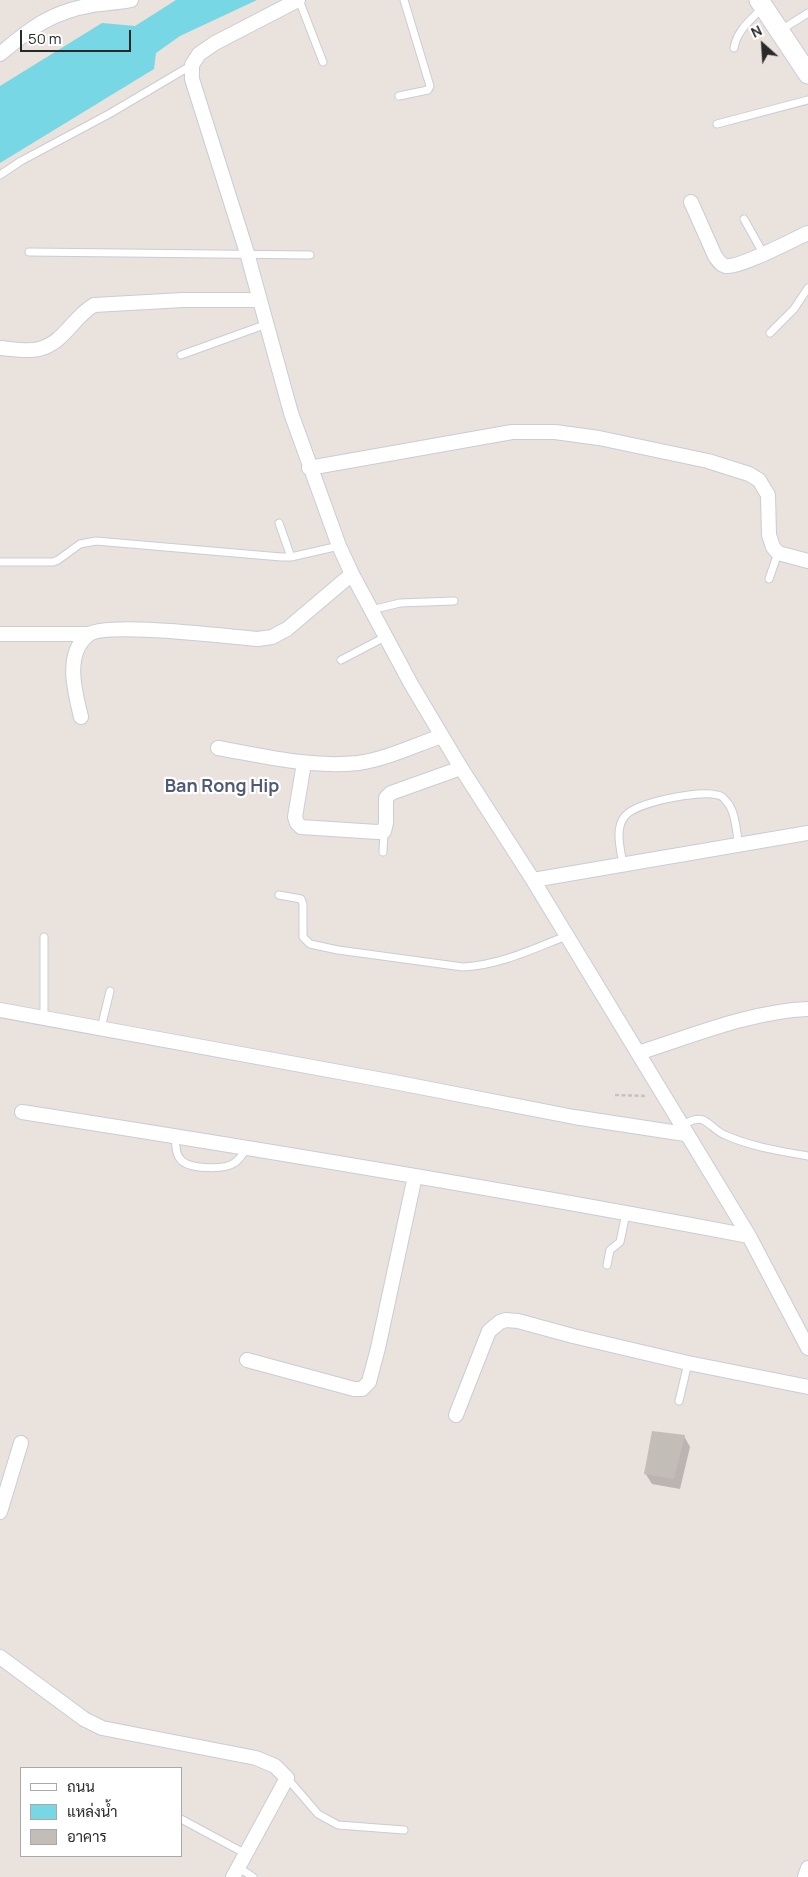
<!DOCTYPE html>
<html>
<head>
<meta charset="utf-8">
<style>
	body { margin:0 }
	#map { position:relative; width:808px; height:1877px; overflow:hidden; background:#eae2dc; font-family:Manrope,Sarabun,sans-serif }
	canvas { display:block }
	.legend { position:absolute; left:20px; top:1767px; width:162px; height:90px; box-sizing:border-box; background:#fff; border:1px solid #a9a9a9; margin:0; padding:6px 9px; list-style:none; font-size:15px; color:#292929 }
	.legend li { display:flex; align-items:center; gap:10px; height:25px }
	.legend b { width:25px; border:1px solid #a9a9a9 }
	.north { position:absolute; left:738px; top:20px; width:50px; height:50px; -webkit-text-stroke:4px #fff; paint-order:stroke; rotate:334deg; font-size:14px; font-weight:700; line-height:20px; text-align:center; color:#292929 }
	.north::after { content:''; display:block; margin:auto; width:18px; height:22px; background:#292929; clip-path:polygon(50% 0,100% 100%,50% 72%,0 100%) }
	.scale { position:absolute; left:20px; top:30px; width:111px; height:22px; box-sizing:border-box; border:2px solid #292929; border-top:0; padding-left:6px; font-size:15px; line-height:18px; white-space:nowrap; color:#292929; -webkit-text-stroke:4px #fff; paint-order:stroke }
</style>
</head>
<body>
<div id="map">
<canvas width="808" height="1877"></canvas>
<ul class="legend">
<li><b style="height:6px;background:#fff"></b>ถนน</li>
<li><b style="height:14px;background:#78d7e4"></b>แหล่งน้ำ</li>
<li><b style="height:14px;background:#c3bdb8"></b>อาคาร</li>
</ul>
<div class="north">N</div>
<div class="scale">50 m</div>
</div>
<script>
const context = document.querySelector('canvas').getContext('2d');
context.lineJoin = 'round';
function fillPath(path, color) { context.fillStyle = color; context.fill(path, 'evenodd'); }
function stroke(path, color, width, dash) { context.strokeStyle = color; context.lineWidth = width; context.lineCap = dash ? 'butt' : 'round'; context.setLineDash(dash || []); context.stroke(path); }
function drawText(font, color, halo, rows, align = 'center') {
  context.font = font + ' Manrope,sans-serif'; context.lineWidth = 4.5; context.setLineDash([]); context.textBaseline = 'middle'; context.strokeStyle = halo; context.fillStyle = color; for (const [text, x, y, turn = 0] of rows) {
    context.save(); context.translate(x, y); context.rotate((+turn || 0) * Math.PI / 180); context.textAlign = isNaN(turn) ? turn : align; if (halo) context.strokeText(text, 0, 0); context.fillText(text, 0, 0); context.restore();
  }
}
fillPath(new Path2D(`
	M176 0H257L180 36 156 53 154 69 0 163V86L102 23 135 26Z`), '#78d7e4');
fillPath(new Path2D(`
	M684 1436 690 1447 680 1489 652 1484 645 1473Z`), '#0003');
fillPath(new Path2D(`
	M652 1431 685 1435 674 1479 644 1474Z`), '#c3bdb8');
const lane = new Path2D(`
	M299 0 323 62
	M781 30 808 13
	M734 48C737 30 751 20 763 7
	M399 96 428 90 430 86 404 0
	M717 124 808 100
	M0 175 21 161 109 114 192 65
	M744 219 763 253
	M29 252 310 255
	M770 333 794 309 808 288
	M181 355 267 324
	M279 523 291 557
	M0 562H53L58 560 80 544 96 541 281 557H291L339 546
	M769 579 778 553
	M371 610 400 603 454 601
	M341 660 385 637
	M383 852 384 831
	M623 865C621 850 614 829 625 816 637 802 699 790 717 795 720 795 724 798 726 801 736 811 736 832 739 845
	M279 895 301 899 303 904V937L310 944 338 950 463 967C500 965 533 949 566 936
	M44 937V1018
	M101 1028 110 991
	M681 1125C687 1123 696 1117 703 1120 711 1124 717 1132 725 1135 752 1147 780 1151 808 1156
	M175 1136C176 1144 175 1155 182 1161 191 1169 225 1170 234 1163 240 1160 243 1153 247 1148
	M607 1265 610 1250 620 1242 626 1213
	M679 1401 688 1363
	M287 1778 318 1814 338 1825 404 1830
	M181 1819 246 1854
	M239 1868 253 1877`);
const street = new Path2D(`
	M298 0 215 43 199 54 192 65V79L247 253 291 413 339 546 352 574 411 684 461 768 533 880 749 1236 808 1348
	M0 54C31 28 51 12 92 5 105 3 118 3 131 0
	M691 202 715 256C718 260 720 265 726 266 740 268 792 240 808 233
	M0 348C12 349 28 352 39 349 64 343 73 317 94 305L183 300H260
	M309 468 512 432H555L599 438 708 461 749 474 759 480 768 495 769 535 773 547 778 553 808 561
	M0 634H89
	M81 717C75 692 64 654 88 635 105 621 230 637 258 639L272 637 287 629 352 574
	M218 748C264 756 311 768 358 763 387 759 415 745 442 736
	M304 763 295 817 297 823 301 827 377 832 384 831 386 823V798L391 793 461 768
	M533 880 808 833
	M0 1010 394 1082 574 1117 685 1134
	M638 1053C692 1036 752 1011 808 1009
	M22 1112C265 1150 508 1190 749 1236
	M247 1360 354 1389H362L369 1382 378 1348 415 1176
	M456 1415 489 1331 500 1322 506 1320 518 1321 573 1336 688 1363 808 1387
	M0 1512 21 1443
	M0 1657 84 1719 102 1728 256 1758 275 1766 287 1778 233 1877
	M805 1877 808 1868`);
const secondary = new Path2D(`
	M759 0 808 74`);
stroke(lane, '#c8cdd6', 9);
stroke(street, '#c8cdd6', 16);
stroke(secondary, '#c8cdd6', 21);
stroke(new Path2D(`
	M615 1095 647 1096`), '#c3c3c3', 2.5, [4, 2.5]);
stroke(lane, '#fff', 7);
stroke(street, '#fff', 14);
stroke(secondary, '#fff', 19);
drawText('bold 18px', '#4e5b76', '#fff', [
	["Ban Rong Hip",222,787]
]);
</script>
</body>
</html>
